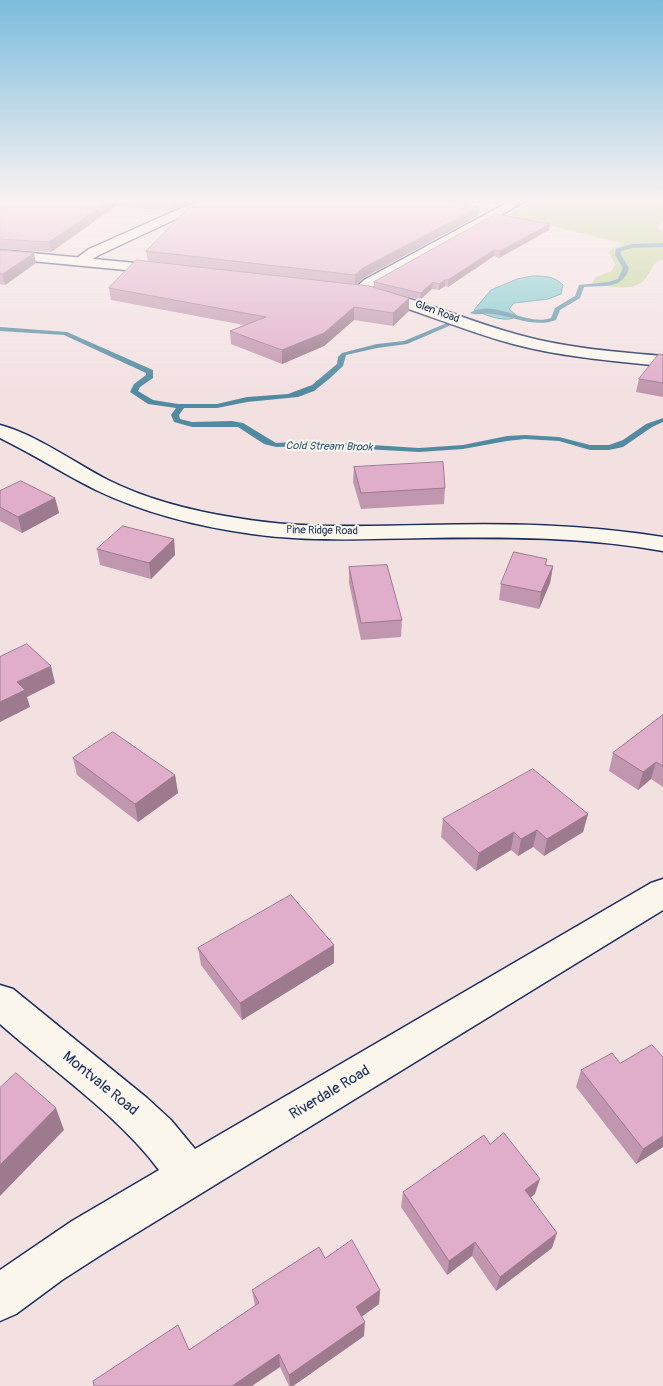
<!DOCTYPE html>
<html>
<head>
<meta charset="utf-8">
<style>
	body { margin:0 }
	canvas { display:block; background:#f3e1e2 }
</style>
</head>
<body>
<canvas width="663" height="1386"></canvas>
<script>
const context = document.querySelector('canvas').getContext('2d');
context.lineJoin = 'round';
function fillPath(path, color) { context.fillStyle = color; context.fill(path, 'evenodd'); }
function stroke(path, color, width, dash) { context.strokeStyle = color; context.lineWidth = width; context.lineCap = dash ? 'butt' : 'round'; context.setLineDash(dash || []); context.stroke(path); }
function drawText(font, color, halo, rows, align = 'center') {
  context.font = font + ' Pangolin,sans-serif'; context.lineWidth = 4; context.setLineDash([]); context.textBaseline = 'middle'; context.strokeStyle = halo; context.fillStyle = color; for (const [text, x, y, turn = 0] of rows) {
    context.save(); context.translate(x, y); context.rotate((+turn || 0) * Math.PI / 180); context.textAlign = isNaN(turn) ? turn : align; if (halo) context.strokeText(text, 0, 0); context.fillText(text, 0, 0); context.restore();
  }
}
fillPath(new Path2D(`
	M540 198H663V221L657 227 663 232V259C652 262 651 272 645 279 635 293 606 286 592 283L596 277 612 271 615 264 609 253 611 249 625 244 508 215Z`), '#bad48b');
const water = new Path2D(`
	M533 276C545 276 554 276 563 285L561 294 548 299 514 303 509 309 517 316C507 324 485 315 474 310L491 290 517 279Z`);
fillPath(water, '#77c9cd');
stroke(water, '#528ba1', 1);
fillPath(new Path2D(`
	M663 243V247L632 248 621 251V255L629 268C623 290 602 285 584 287L580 298 560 310 556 320C535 328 515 317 493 314 486 312 475 316 470 313 495 298 525 327 551 318L555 308 575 296 579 285 608 282 618 279 623 268 615 255 616 249 632 244Z
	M447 323 450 325 449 326 407 344 377 348 346 355 343 366 329 379 314 391 298 397 247 402 217 408H184L179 415 180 419 192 422 232 421 243 423 276 443 309 441 419 448 463 445 507 436 525 435 559 437 590 445H609L623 440 646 424 663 418V422L652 427 623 447 609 450H590L559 441 525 439 507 441 463 449 419 452 309 446 276 447 264 444 238 427H192L174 422 171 415 176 408 148 404 130 392 134 384 146 375V373L64 335 0 331V327L67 332 153 370V378L140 387 138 391 153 400 178 404H217L247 397 288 394 312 385 337 364 338 357 342 353 377 344 404 341Z`), '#528ba1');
const street = new Path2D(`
	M204 198H221L99 255 86 263H76L74 260 89 249Z
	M516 198H531L374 286 363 295H353L351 292 364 280Z
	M0 425C35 434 75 463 108 480 148 500 193 511 237 518 299 529 364 526 426 525 506 523 584 524 663 537V551C584 537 506 537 426 538 368 539 309 542 252 534 200 527 144 513 96 490 64 474 33 454 0 438Z
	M663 879V910L104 1253 62 1280 16 1314 0 1321V1270L72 1221 159 1170C118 1115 52 1070 0 1024V985L13 989 147 1098 171 1120 195 1149 651 883Z`);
const secondary = new Path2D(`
	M0 250 167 266 172 267 174 270 172 273 167 274 0 258Z
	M373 289C423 300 470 322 519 335 566 348 615 352 663 356V366C612 361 562 357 513 344 463 331 417 309 368 297L365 294 368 291Z`);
stroke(street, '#1b2f5e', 3);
stroke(secondary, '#1b2f5e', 3);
fillPath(street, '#fbf7ec');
fillPath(secondary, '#fbf7ec');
fillPath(new Path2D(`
	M0 198H199L171 211 116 206 51 252 0 249Z
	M205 198H476L464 204 478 216 363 278 356 285 374 288V282L550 224 549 230 499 258 494 256 448 287 445 286 439 290 432 289 420 300 385 291 409 311 393 326 354 320 324 346 282 364 231 344 230 331 244 325 111 300 109 288 148 261 146 251Z
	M0 250 36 263 5 285 0 284Z
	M663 355V397L636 392 639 379Z
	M354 467 445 488 444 504 361 509 353 482Z
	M0 491 55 498 59 513 22 533 0 521Z
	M174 539 175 555 151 579 100 565 97 549Z
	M547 559 546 565 553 566 550 583 539 609 499 600 501 584Z
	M349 567 402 620 401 637 361 640 349 583Z
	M663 715V787L651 779 638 790 609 771 613 753Z
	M73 758 175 775 178 793 138 822 77 775Z
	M588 814 583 832 544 856 533 847 518 856 511 850 476 871 441 837 443 819Z
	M198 948 334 963 242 1020 201 965Z
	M620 1063 663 1147 636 1164 576 1087 581 1070Z
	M490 1144 535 1194 530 1198 552 1248 496 1291 472 1256 447 1275 401 1207 403 1192Z
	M325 1258 380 1290 379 1304 362 1316 364 1336 293 1386H289L280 1367 189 1350 255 1306 252 1290Z`), '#c196af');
fillPath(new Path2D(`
	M113 198H115L116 206 51 252 49 242Z
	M178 198H199L171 211 170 202Z
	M459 198H476L451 211 452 202Z
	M479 207 478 216 363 278 355 286V275L363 268Z
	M550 224 549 230 499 258 500 251Z
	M494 250V256L448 287V280Z
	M34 253 36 263 5 285 3 274Z
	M445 280V286L439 290V284Z
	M433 282 432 289 420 300 421 293Z
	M409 298V311L393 326V313Z
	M354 307V320L324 346 282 364V350Z
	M55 498 59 513 22 533 18 517Z
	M174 539 175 555 151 579 149 563Z
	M553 566 550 583 539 609 541 592Z
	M51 666 55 683 27 697 30 707 0 722V702L17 682Z
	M656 762 651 779 638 790 643 772Z
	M175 775 178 793 138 822 135 804Z
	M588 814 583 832 544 856 547 839Z
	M537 830 533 847 518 856 521 839Z
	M514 832 511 850 476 871 479 853Z
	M334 945V963L242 1020 240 1003Z
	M56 1108 64 1130 0 1196V1165Z
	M663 1136V1147L636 1164 643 1149Z
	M540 1179 535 1194 520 1206 525 1190Z
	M557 1233 552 1248 496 1291 500 1277Z
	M475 1242 472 1256 447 1275 449 1261Z
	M380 1290 379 1304 356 1321V1307Z
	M365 1322 364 1336 293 1386H290L289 1375Z
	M279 1354 280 1367 252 1386H232Z`), '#9d7a8e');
const building = new Path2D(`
	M0 198H113L49 242 0 239Z
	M129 198H178L170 202Z
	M205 198H459L452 202 479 207 363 268 355 275 146 251 192 204Z
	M496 214 550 224 500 251 494 250 448 280H445L439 284 433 282 421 293 374 282Z
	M0 250 34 253 3 274H0Z
	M136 260 369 286 409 298 393 313 354 307 324 333 282 350 230 331 266 317 109 288Z
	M659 354 663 355V383L639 379Z
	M443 462 445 488 361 493 354 467Z
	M21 481 55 498 18 517 0 507V491Z
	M123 526 174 539 149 563 97 549Z
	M514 552 547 559 545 565 553 566 541 592 501 584Z
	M387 565 402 620 361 623 349 567Z
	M27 644 51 666 17 682 25 690 0 702V657Z
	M663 715V766L656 762 643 772 613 753Z
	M113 732 175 775 135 804 73 758Z
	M533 769 588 814 547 839 537 830 521 839 514 832 479 853 443 819Z
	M291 895 334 945 240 1003 198 948Z
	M652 1045 663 1057V1136L643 1149 581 1070 612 1053 620 1063Z
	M16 1073 56 1108 0 1165V1088Z
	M504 1133 540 1179 525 1190 557 1233 500 1277 475 1242 449 1261 403 1192 484 1135 490 1144Z
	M352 1240 380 1290 356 1307 365 1322 289 1375 279 1354 232 1386H94L93 1381 178 1325 189 1350 259 1303 252 1290 319 1247 325 1258Z`);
fillPath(building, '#e0aecb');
stroke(building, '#9d7a8e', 1);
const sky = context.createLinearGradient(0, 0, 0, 392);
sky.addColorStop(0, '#7bbcdd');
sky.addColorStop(0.51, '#faf2f2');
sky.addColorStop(1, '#faf2f200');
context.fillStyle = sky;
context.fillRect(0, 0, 663, 392);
drawText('11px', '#1b2f5e', '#fbf7ec', [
	["Glen Road",437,312,20],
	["Pine Ridge Road",322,531,1]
]);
drawText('italic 11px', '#32567a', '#fbf7ec', [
	["Cold Stream Brook",329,447,1]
]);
drawText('15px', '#1b2f5e', '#fbf7ec', [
	["Montvale Road",100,1084,39],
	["Riverdale Road",330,1093,-31]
]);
</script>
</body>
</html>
